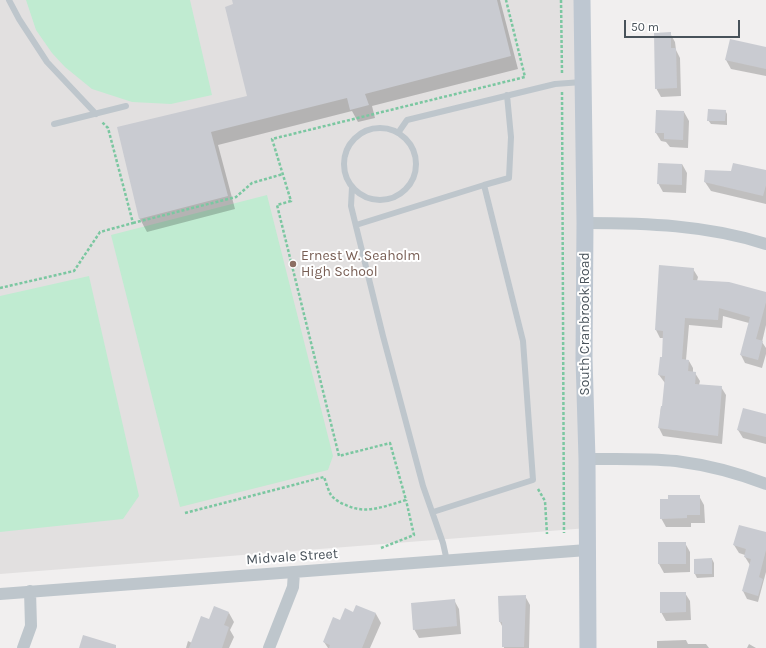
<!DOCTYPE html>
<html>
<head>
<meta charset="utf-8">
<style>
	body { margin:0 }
	#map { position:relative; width:766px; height:648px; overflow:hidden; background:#f1efef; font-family:Karla,sans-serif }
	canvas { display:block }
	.scale { position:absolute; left:624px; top:20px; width:116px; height:18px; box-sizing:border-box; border:2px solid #48525a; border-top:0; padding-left:5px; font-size:12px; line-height:14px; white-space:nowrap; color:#48525a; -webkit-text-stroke:3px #fff; paint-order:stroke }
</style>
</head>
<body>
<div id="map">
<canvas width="766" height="648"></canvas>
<div class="scale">50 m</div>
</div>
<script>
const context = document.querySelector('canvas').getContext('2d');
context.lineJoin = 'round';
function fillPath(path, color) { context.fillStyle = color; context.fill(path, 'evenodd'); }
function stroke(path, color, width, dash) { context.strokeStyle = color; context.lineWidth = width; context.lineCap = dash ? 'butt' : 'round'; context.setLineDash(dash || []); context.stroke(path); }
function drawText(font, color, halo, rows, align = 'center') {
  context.font = font + ' Karla,sans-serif'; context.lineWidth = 4; context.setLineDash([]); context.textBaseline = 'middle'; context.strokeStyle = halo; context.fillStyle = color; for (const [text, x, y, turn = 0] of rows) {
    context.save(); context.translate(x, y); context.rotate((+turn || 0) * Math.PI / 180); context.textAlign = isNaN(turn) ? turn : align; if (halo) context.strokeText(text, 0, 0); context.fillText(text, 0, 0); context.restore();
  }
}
fillPath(new Path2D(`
	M0 0H583L588 528 0 574Z`), '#e2e0e0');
fillPath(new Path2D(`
	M26 0H190L212 95 171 104 132 102 92 89 65 67 52 53 36 30Z
	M267 195 333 456 328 470 180 507 111 235Z
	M89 276 139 496 123 519 0 532V296Z`), '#c0ebd1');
fillPath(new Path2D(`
	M233 0H500L518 69 372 106 375 118 358 122 352 111 218 145 235 209 147 232 140 219 118 128 248 97Z
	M670 33 675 42 676 50 680 58 681 96 661 97 656 88Z
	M766 48V76L731 69 726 60Z
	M725 110 727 114V125L711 124 708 120Z
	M684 112 689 121 688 148 670 147 666 142 661 141 656 133Z
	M682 164 687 173 686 193 663 192 658 183Z
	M766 175V204L711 191 705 182Z
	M693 269 698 277 697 281 766 293V325L762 342 766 348V354L762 368 745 363 741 355 749 323 723 316 722 328 689 325 686 360 689 361 693 368V373H695L700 381 699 385 721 387 726 395 722 444 663 436 659 428 661 407H663L665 383 659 375 663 358 664 338H660L656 330Z
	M766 415V444L743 438 738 430Z
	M699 496 704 505 705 523H691V527H666L661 518 669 500Z
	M766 533V572L758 602 747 599 743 591 750 565 745 557V555L739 553 734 545Z
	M685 543 690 552V572L664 573 659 564Z
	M712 559 714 563V577L697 578 695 574Z
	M685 593 690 601 691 620 666 621 661 612Z
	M525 596 530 605 529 648H504L503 628 500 622Z
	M454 600 459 609 461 634 419 638 414 629Z
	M356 606 376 614 381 623 370 648H328L324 642 341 621 354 613Z
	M229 613 234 622 230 630 234 637 229 648H186L188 641 192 643 209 621Z
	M686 640 688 644H706L709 648H657V641Z
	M749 644 756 648H747Z`), '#0003');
fillPath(new Path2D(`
	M232 0H497L511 56 365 94 369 105 350 110 347 98 211 132 228 196 139 219 117 127 247 96 225 7 233 4Z
	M671 32V48H676L677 88 655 89 654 33Z
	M730 39 766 47V69L725 60Z
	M708 109 726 110 725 121H707Z
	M656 110 684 111 683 140 664 139V133H655Z
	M658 163 682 164V185L657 184Z
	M733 163 766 170V185L763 196 704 182 705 170 731 171Z
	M659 265 694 268 693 280 729 282 766 292V302L756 339 763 341 758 360 740 355 750 317 719 308 718 320 685 318 682 359 689 360 688 371 696 372 695 384 722 386 718 436 658 428 661 406H662L665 376 658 375 660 357H662L663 331 655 330Z
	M743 408 766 414V437L737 430Z
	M668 495H700V515H687V518L660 519V499H668Z
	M739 525 766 532V550L759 577 763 579 758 596 742 591 751 559 744 557 746 549 733 545Z
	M658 542H686V564H658Z
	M712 558V574H694V559Z
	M660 592H686V612L660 613Z
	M526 595 524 647H502V622H499L498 596Z
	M455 599 457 626 413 630 411 603Z
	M356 605 376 613 362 648H329L330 645 323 642 333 617 340 620 345 608 353 612Z
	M214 606 229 612 224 625 229 627 222 648H189L201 616 209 619Z
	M83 635 116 645V648H79Z`), '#c9cbd1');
stroke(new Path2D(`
	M561 0 562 73
	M562 92 564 533
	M133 223 236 197 252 183 283 174
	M0 288 74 271 100 232 133 223 108 128 102 122
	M538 489 545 501 547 534
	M185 513 324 477C326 482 328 490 331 495 334 499 340 503 346 505 366 515 385 506 406 500L390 443 339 456 277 205 291 201 272 139 525 77 506 0
	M381 548 414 535 406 500`), '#7bc7a1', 2.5, [3, 2]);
stroke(new Path2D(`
	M9 0 19 19 47 62 96 114
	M54 124 126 106
	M344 164a36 36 0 1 1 72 0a36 36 0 1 1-72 0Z
	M398 133 407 120 555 84 582 82
	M352 187 351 206 383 336 423 486 443 543 447 561
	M356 225 484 185
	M433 512 533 480 523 341 484 185 509 178 511 137 507 95`), '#bec6cc', 6);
stroke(new Path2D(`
	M585 223C646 223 707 225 766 244
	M587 459C616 459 647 458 676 461 707 465 738 473 766 484
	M0 594 587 550
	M23 648 31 626 30 591
	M269 648 293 587 294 572`), '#bec6cc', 12);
stroke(new Path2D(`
	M582 0 585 223 584 358 587 459 588 648`), '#bec7d1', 17);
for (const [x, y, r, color] of [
	[293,264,4,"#8d6e63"]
]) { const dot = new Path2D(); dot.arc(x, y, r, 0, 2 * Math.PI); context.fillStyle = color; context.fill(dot); stroke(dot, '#fff', 1.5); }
drawText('14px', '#785e54', '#fff', [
	["Ernest W. Seaholm",301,256],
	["High School",301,272]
], 'left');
drawText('14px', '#48525a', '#fff', [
	["South Cranbrook Road",585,324,-90],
	["Midvale Street",292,557,-4]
]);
</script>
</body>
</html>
